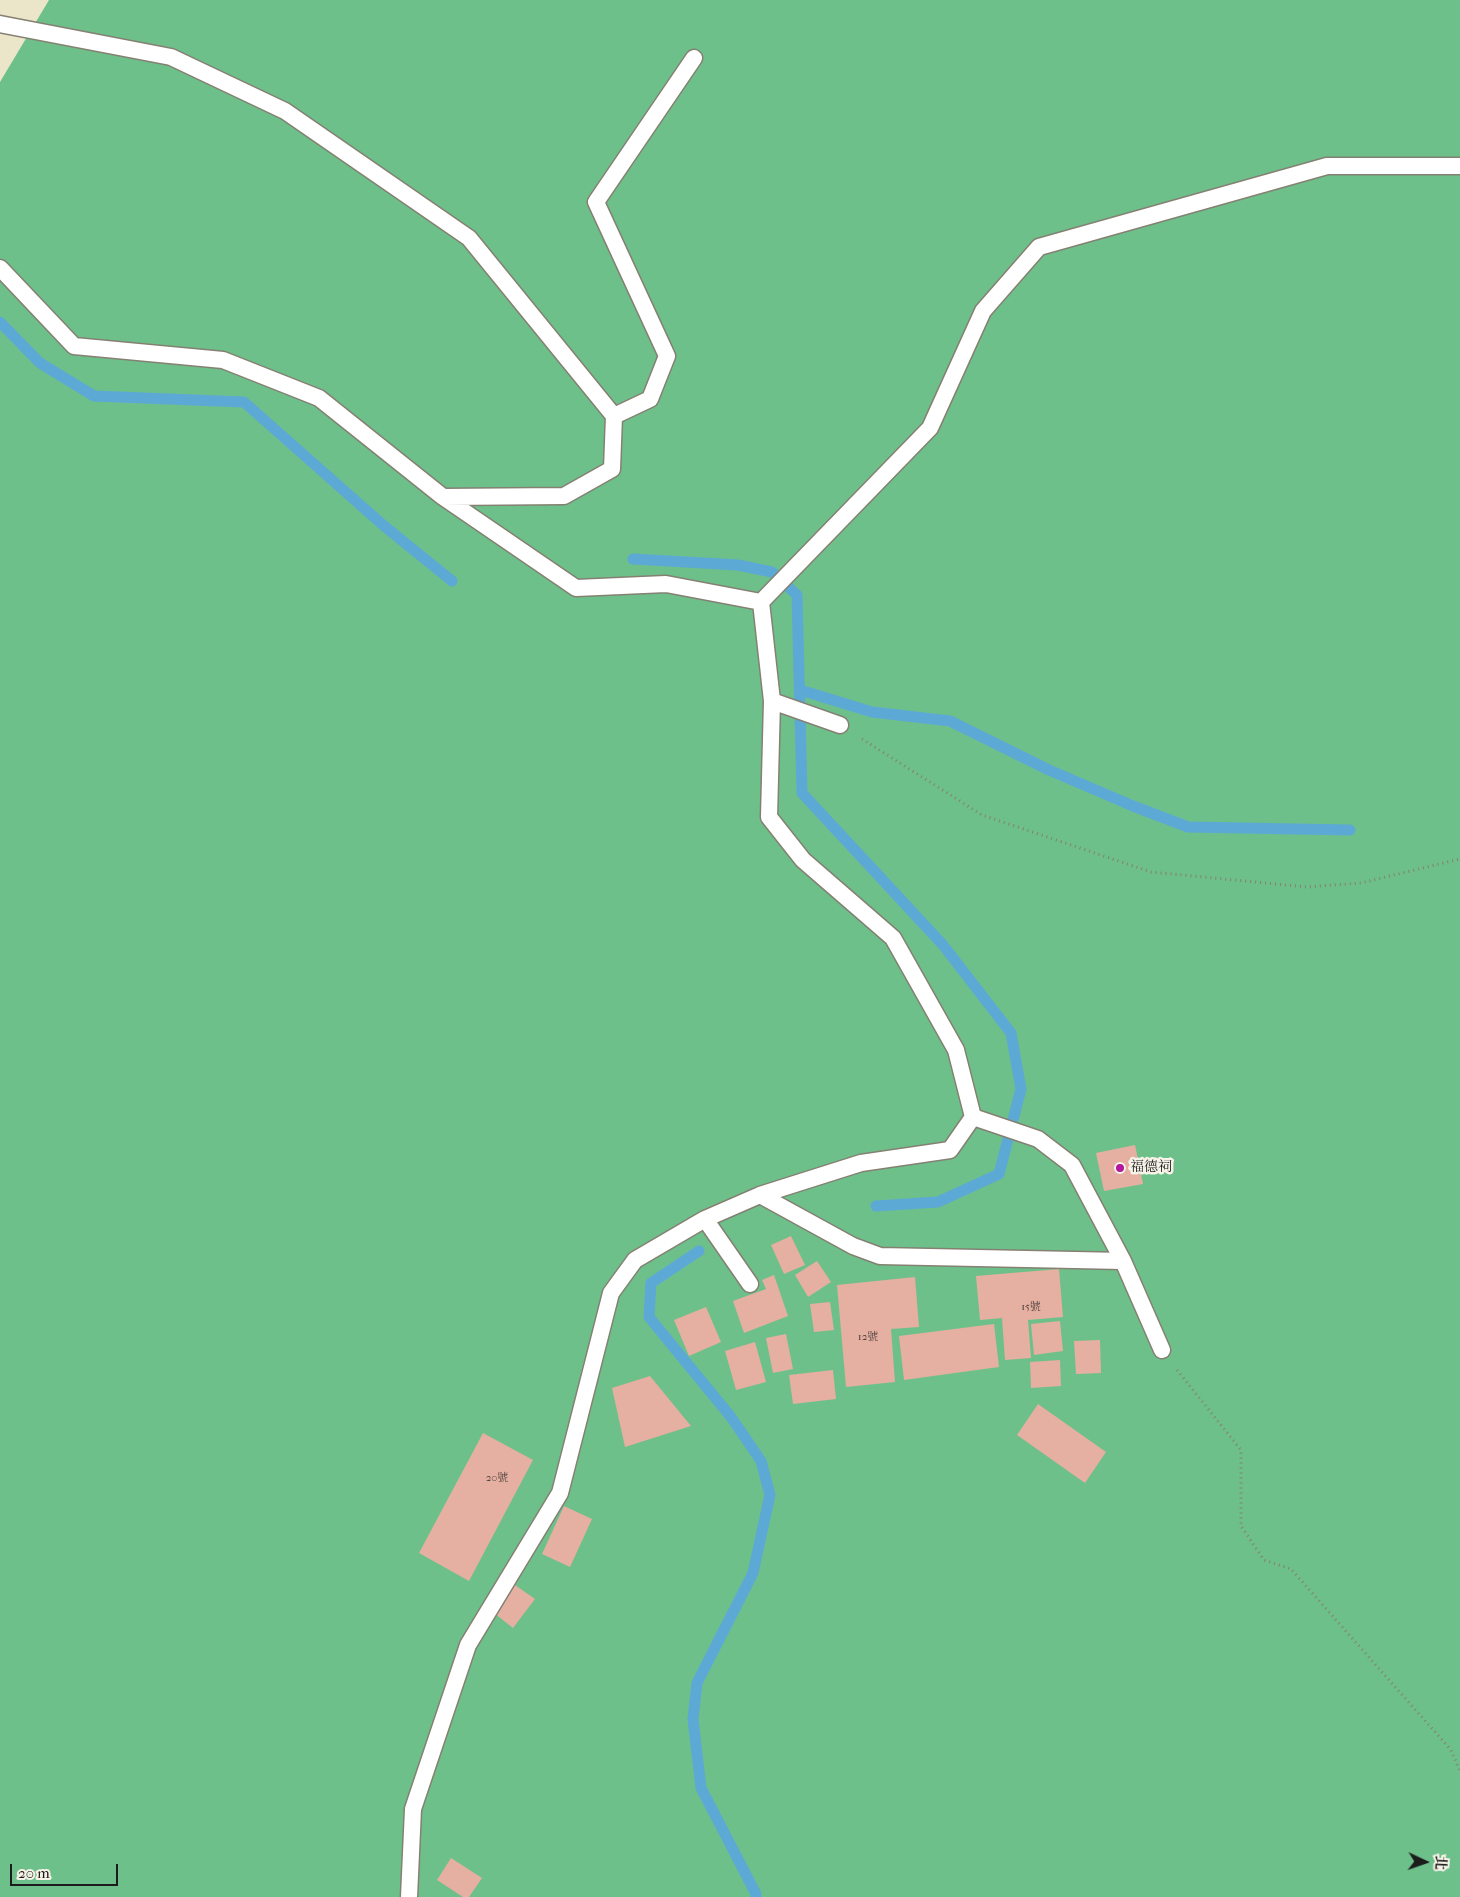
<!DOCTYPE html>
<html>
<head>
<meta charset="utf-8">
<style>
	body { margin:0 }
	#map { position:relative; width:1460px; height:1897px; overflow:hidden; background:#ebe5c9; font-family:"IM FELL French Canon","Noto Serif TC",serif }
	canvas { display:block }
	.north { position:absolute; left:1400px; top:1837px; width:50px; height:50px; -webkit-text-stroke:4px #f7f3e8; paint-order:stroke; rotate:93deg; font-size:14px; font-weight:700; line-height:20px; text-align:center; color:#1c1c1c }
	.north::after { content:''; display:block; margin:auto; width:18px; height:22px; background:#1c1c1c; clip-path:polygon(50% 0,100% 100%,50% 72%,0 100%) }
	.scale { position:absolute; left:10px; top:1864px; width:108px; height:22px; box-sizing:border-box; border:2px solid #1c1c1c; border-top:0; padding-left:6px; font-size:15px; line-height:18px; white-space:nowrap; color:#1c1c1c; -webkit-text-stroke:4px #f7f3e8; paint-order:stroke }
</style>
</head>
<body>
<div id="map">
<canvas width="1460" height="1897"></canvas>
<div class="north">北</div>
<div class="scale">20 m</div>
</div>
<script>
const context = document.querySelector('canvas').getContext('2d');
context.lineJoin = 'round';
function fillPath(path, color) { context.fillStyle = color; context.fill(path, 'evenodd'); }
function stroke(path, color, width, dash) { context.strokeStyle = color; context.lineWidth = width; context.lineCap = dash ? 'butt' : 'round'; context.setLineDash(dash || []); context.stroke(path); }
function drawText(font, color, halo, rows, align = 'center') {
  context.font = font + ' "IM FELL French Canon","Noto Serif TC",serif'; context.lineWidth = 5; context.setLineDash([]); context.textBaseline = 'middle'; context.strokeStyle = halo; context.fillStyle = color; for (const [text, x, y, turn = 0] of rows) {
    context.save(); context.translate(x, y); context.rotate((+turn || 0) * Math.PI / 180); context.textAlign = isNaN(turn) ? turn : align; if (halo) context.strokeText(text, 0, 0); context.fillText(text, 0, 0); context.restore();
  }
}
fillPath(new Path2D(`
	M49 0H1460V1897H0V82Z`), '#6ec08b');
stroke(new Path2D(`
	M0 322 40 363 94 396 244 402 383 525 452 581
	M633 559 738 565 772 572 797 595 802 793 943 945 1011 1033 1021 1089 999 1174 938 1202 876 1206
	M800 690 872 712 950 721 1049 770 1133 806 1188 827 1350 830
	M699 1251 651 1283 649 1317 731 1417 761 1461 770 1495 753 1573 697 1683 693 1719 701 1788 756 1894V1897`), '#5da9d5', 11);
fillPath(new Path2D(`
	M1135 1145 1143 1184 1104 1191 1096 1153Z
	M791 1236 805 1265 784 1274 771 1245Z
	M817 1261 831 1282 808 1297 795 1275Z
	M1059 1269 1063 1317 1028 1320 1031 1358 1005 1360 1002 1318 980 1320 976 1276Z
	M774 1275 788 1316 744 1333 733 1301 766 1289 762 1280Z
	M915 1277 919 1327 891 1329 895 1382 846 1387 837 1285Z
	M830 1302 834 1330 814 1332 810 1304Z
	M706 1307 721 1342 689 1356 674 1320Z
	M1060 1321 1063 1351 1034 1355 1031 1324Z
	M994 1324 999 1367 904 1380 899 1336Z
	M786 1334 793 1369 773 1373 766 1338Z
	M1100 1340 1101 1373 1076 1374 1074 1341Z
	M755 1342 766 1382 736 1390 725 1351Z
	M1060 1360 1061 1386 1031 1388 1030 1362Z
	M833 1370 836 1399 793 1404 789 1375Z
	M650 1376 691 1426 625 1447 612 1388Z
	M1038 1404 1106 1452 1085 1483 1017 1435Z
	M483 1433 533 1460 469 1581 419 1553Z
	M564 1506 592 1519 570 1567 542 1554Z
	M515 1585 535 1599 513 1628 494 1613Z
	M451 1858 482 1878 469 1897H463L437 1880Z`), '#e5afa1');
const service = new Path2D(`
	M0 24 171 57 285 111 469 238 614 416
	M0 268 74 346 223 360 319 398 443 497 576 588 666 584 761 602 772 701 769 817 803 860 893 938 956 1050 973 1117 950 1150 861 1163 760 1195 705 1219 635 1260 611 1293 560 1493 468 1645 413 1809 409 1897
	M443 497 564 496 612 469 614 416 650 399 667 356 596 202 694 58
	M761 602 930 428 983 311 1039 247 1327 166H1460
	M772 701 840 725
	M973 1117 1038 1139 1072 1165 1123 1261 1162 1350
	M760 1195 853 1246 880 1256 1123 1261
	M705 1219 750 1284`);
stroke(service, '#848072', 19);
stroke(new Path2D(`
	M862 739 982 815 1151 872 1307 887 1361 883 1460 859
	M1177 1370 1241 1450V1526L1264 1560 1291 1569 1451 1750 1460 1771`), '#848072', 3, [1, 4]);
stroke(service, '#fff', 16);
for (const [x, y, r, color] of [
	[1120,1168,5,"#b5179e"]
]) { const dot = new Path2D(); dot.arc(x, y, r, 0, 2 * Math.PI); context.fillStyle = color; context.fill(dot); stroke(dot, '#f7f3e8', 2); }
drawText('11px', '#4e413d', null, [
	["15號",1031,1307],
	["12號",868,1337],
	["20號",497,1478]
]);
drawText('14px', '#1c1c1c', '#f7f3e8', [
	["福德祠",1130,1168]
], 'left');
</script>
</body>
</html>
